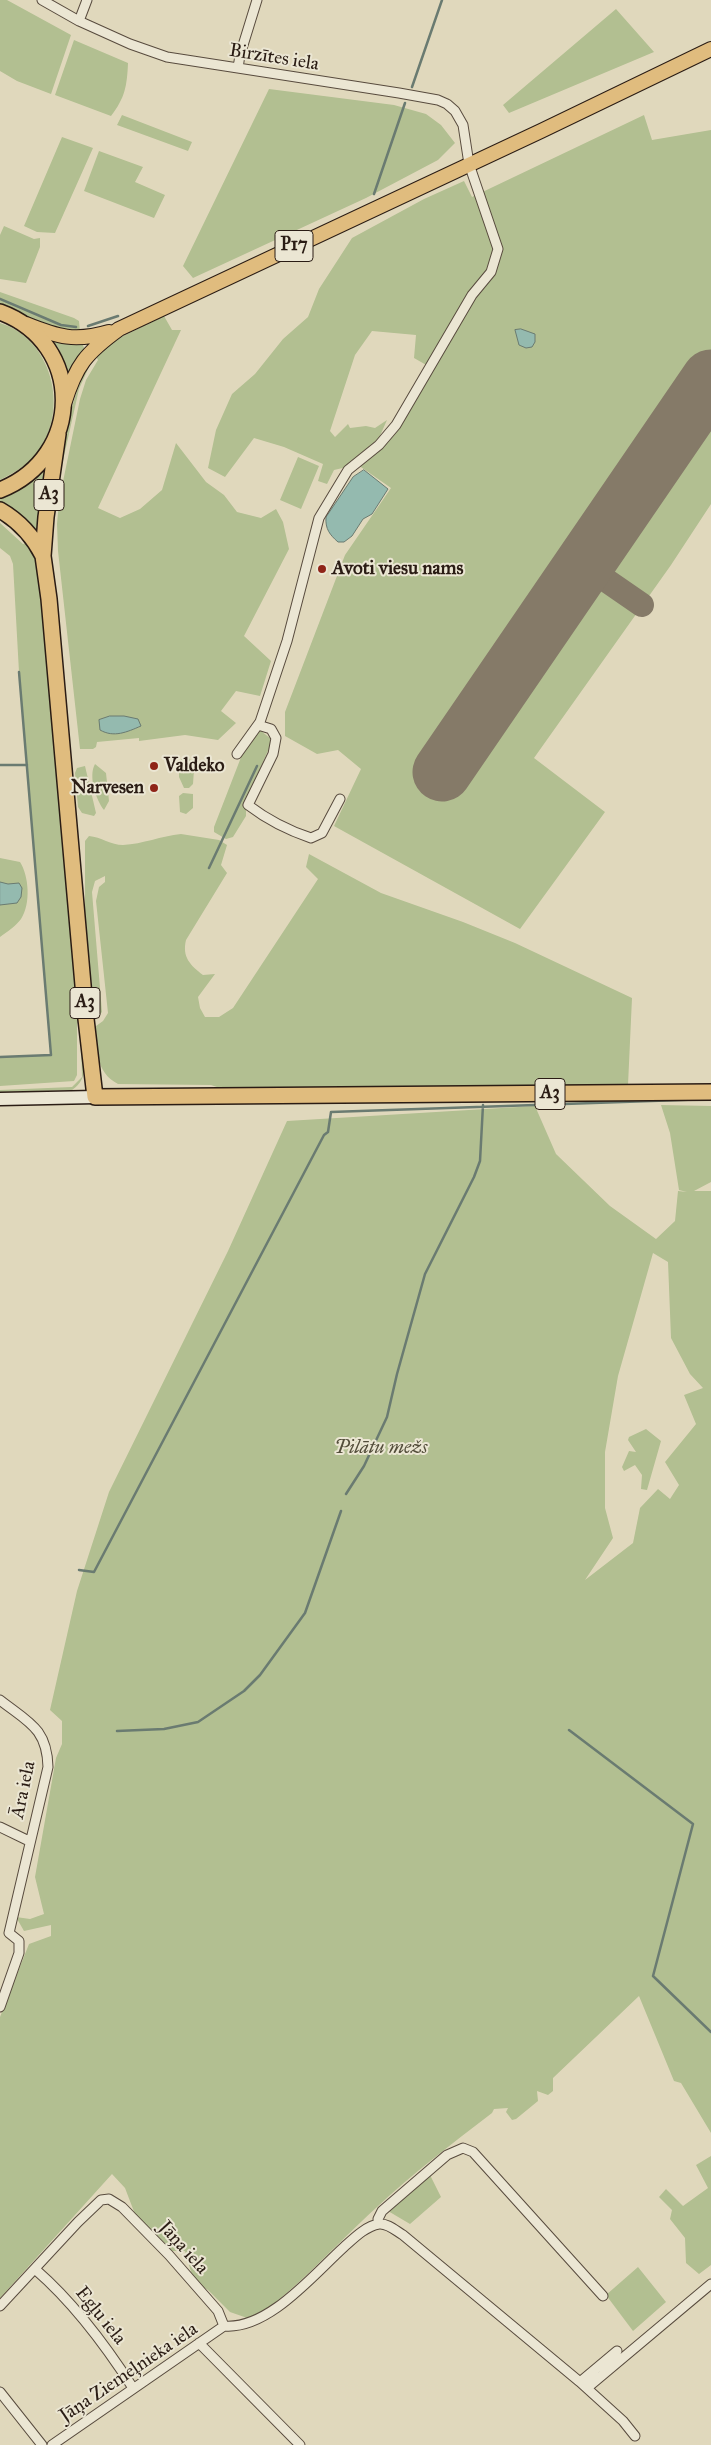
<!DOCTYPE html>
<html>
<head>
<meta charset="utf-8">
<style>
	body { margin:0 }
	canvas { display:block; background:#e0d8bc }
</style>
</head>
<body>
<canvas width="711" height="2445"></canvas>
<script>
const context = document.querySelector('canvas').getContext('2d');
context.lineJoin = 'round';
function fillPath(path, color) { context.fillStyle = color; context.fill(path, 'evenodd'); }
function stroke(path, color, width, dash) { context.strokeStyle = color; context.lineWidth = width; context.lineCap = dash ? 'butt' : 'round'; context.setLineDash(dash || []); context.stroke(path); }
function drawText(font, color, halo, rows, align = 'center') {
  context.font = font + ' "IM FELL Great Primer",serif'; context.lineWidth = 4; context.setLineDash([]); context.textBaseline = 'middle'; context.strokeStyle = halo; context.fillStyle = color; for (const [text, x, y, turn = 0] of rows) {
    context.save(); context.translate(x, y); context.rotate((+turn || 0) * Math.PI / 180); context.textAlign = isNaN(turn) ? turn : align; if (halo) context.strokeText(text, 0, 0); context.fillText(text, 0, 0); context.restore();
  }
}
fillPath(new Path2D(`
	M0 0H7L71 35 51 94 17 81 0 71Z
	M616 9 654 52 509 113 503 105Z
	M74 40 128 63C127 86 125 98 111 116L55 95Z
	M269 89 394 105 426 114 441 125 455 143 438 160 366 198 193 278 183 266Z
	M122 115 192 142 188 151 117 125Z
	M644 115 652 140 711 130V504L671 565 534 758 605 812 520 929 334 826 361 769 338 750 317 754 285 736V712L345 555 391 488 358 465 394 435 429 373 428 366 414 358 416 335 372 331 355 355 330 431 335 437 348 424 350 428 366 426 375 428 387 420 379 438 347 467 334 470 327 484 318 481 323 464 284 447 254 438 225 477 208 468 216 430 232 394 255 374 283 339 308 317 319 289 352 238 424 199 464 181 472 197Z
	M62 137 93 148 55 233 37 232 24 226Z
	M99 151 143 167 135 182 165 195 154 218 84 191Z
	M4 226 34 239 40 238V247L26 283 0 279V235Z
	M0 292 74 318 79 321 80 332 45 326 0 304Z
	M164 316 172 330H181L98 508 120 518 140 509 162 490 176 443 206 482 224 495 237 512 261 518 276 509 283 522 289 549 244 636 271 661 260 696 236 691 221 711 236 723 218 740 185 735 139 741V738L97 742 96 747 93 749H80L58 551 57 524 59 501 80 399 86 380 98 360 95 354 105 345Z
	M0 323C52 339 69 408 39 450 29 465 15 472 0 480Z
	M53 341 82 343 85 350 68 374 59 349Z
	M93 358 79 389 58 483 53 530H51C57 480 65 400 93 358Z
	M298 457 319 466 301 509 280 500Z
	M45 470 47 471 40 531 35 533 0 504V497L18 491Z
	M0 523 23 544 27 543 36 561 41 591 80 1019 77 1024V1075L74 1081 0 1086V1057L51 1055 19 672 13 564 10 556 0 548Z
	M261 731 270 738 271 744 246 800V816L233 837 226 839 214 832V827L245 747 255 732Z
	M186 756 190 759 194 770 193 784 189 788H184L179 777V761Z
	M95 764 106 773 109 801 104 810C96 800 88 776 95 764Z
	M85 766 96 813 94 816 82 813 78 807 75 773 77 768Z
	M183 793 193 794V808L186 814 180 812 179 796Z
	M181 834 219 840 227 845 221 865 227 873 186 940C182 957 190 965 203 975L215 974 198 997 200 1008 205 1017H219L233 1008 318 879 306 867 309 854 381 893 463 922 515 943 632 998 628 1085 223 1089 211 1085 118 1084C95 1072 97 1049 96 1026L103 1021 108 1013 96 901 99 887 105 882V876L95 881 92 892 102 1012 95 1020 85 916V841L89 836C101 837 111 845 123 845 143 844 161 836 181 834Z
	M0 858 20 862C29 876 31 904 21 919 16 926 7 932 0 937Z
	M81 1041C84 1060 90 1078 72 1090L0 1092V1090L72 1087 82 1077Z
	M661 1105 711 1106V1182L694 1191H711V2133L681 2083 674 2081 639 1996 553 2078V2091L548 2095 537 2091 538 2101 516 2119 512 2120 506 2112 508 2108 494 2109 492 2113C453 2143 413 2173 377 2207 336 2244 298 2288 253 2320L230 2312 208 2290 194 2282 185 2251H168L138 2222 125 2188 112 2174 0 2298V2017L29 1944 51 1936V1925L24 1931 16 1917 30 1919 44 1914 35 1877 56 1758 62 1744V1721L50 1710 77 1591 109 1492 228 1251 287 1121 535 1106 556 1154 610 1206 656 1239 675 1221 678 1191 687 1192 679 1190 670 1133ZM653 1253 668 1262 671 1338 690 1374 703 1388 684 1395 696 1424 665 1462 679 1485 670 1499 658 1489 640 1508 633 1543 585 1580 613 1538 605 1508V1452L618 1376Z
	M646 1429 661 1441 647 1490 641 1489 642 1475 635 1465 624 1471 622 1467 629 1451 636 1452 628 1440 629 1437Z
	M711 2156V2265L699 2274 686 2263 685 2238 670 2219 672 2210 659 2197 666 2189 683 2206 708 2188 696 2165Z
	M430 2175 441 2197 410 2224 388 2211Z
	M638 2267 666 2302 633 2331 606 2295Z`), '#b2bf91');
const water = new Path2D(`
	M521 329 535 334V342L532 347 526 348 519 345 515 330Z
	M364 470 388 489 372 514 363 519 352 536 344 542H338C330 535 325 529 326 517L353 477Z
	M110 716H124L138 719 141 726C127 732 114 738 100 730L99 720Z
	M0 882 8 884 19 883 22 888 21 897 17 903 0 905Z`);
fillPath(water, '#94baaf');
stroke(water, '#6a7b71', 1);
stroke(new Path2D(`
	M412 87 442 0
	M374 194 405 103
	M0 299 61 325 76 327
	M88 326 118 316
	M0 765H27
	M209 868 257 766
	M0 1057 51 1055 19 672
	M346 1494 364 1466 387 1417 397 1374 425 1274 474 1177 480 1161 483 1105
	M79 1570 94 1572 324 1135 328 1132 331 1112 710 1099
	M569 1730 693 1824 653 1976 711 2032
	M117 1731 164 1729 198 1722 244 1691 260 1675 305 1613 341 1511`), '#6a7b71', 2.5);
stroke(new Path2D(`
	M584 565 642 605`), '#857a68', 24);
stroke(new Path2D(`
	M442 772 711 379`), '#857a68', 59);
const minor = new Path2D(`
	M42 0 79 21 130 44 167 57 399 93 438 100 447 104 455 111 463 125 469 164 498 249 491 272 472 295 396 425 379 445 348 470 319 518 287 641 260 722 237 754
	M79 21 87 0
	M238 68 240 55 257 0
	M258 725 271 729 276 738 273 754 248 805C269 821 287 830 311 838L322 833 340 799
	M0 1700C28 1722 47 1728 48 1767L9 1933 19 1941V1953L0 2007
	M0 1827 29 1841
	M379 2224 378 2219 382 2211 447 2155 463 2148 473 2152 603 2296
	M36 2270C74 2303 106 2346 133 2388
	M0 2306 78 2222 101 2200 109 2199 122 2207 169 2255 218 2311 224 2326
	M224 2326C268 2330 313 2275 344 2247 354 2238 366 2226 379 2224 388 2223 396 2231 403 2235L580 2382 623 2421 635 2436
	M199 2343 300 2445
	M580 2382 617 2351
	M587 2388 711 2284
	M0 2392 42 2445
	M52 2445 224 2326`);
const secondary = new Path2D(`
	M0 1099 95 1097`);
const primary = new Path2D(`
	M26 324C58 337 75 342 109 332
	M64 404C76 365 86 353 119 329L541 131 711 49`);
const trunk = new Path2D(`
	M0 312C85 343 84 457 0 490
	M58 434 46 517 43 556 49 599 86 1019 95 1097 711 1092
	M0 510C19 521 33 536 43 556`);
stroke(minor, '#584b3e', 11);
stroke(secondary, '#2a1c14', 15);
stroke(primary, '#2a1c14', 16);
stroke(trunk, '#2a1c14', 18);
stroke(minor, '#ebe6d3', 9);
stroke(secondary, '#ebe6d3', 12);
stroke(primary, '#e0bc7e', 14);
stroke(trunk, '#e0bc7e', 15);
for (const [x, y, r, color] of [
	[322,569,5,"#8f2418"],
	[154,766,5,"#8f2418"],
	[154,788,5,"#8f2418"]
]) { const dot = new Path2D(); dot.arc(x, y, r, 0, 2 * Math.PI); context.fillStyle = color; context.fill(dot); stroke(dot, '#ebe6d3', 2); }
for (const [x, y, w] of [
	[294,246,38],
	[49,495,30],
	[85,1003,30],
	[550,1094,30]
]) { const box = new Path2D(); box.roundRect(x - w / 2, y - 15.5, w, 31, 4); context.fillStyle = '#ebe6d3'; context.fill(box); stroke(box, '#2a1c14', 1); }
drawText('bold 18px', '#2a1c14', null, [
	["P17",294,246],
	["A3",49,495],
	["A3",85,1003],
	["A3",550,1094]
]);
drawText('19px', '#2a1c14', '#ebe6d3', [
	["Birzītes iela",274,58,9],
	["Āra iela",24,1790,-78],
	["Jāņa iela",183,2248,48],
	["Egļu iela",100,2316,51],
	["Jāņa Ziemeļnieka iela",129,2373,-34]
]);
drawText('bold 19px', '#2a1c14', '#ebe6d3', [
	["Avoti viesu nams",332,569],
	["Valdeko",164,766],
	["Narvesen",144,788,"right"]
], 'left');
drawText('italic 19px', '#534d3a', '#ebe6d3', [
	["Pilātu mežs",381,1448]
]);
</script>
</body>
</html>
